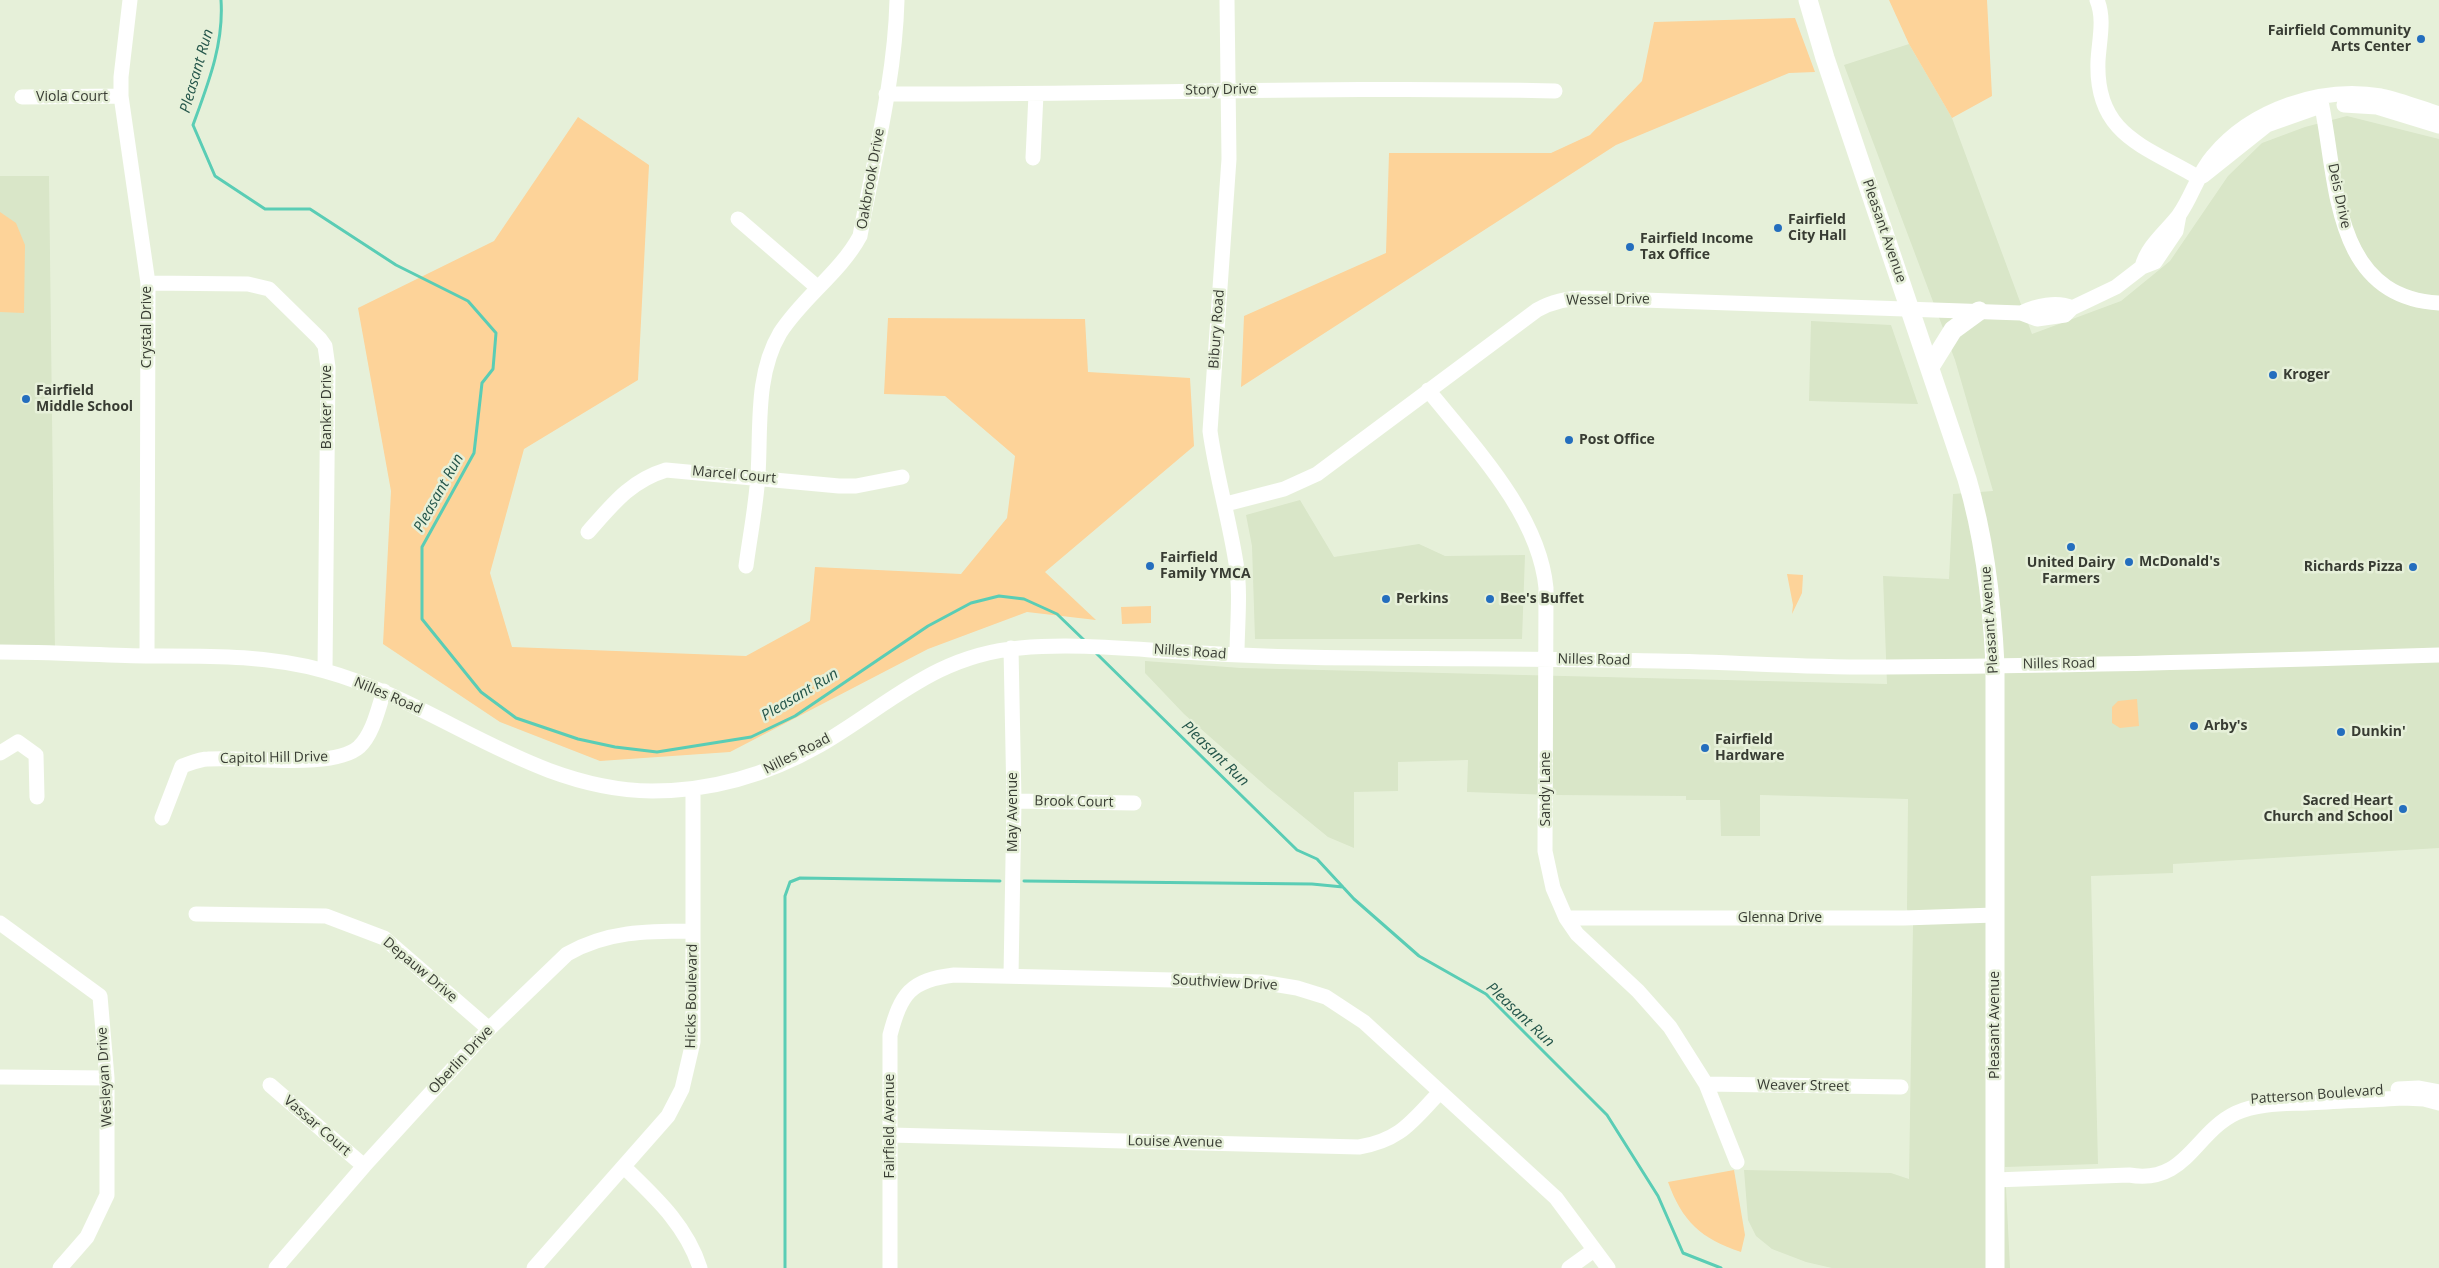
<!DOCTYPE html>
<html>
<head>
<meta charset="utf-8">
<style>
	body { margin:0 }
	canvas { display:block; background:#e6f0d9 }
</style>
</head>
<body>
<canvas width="2439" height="1268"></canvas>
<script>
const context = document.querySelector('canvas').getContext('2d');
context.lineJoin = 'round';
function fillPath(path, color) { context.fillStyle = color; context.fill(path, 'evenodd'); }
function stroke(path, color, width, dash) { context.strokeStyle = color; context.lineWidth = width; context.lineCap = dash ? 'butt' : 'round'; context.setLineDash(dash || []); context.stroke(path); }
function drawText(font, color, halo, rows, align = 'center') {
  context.font = font + ' "Open Sans",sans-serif'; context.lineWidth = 5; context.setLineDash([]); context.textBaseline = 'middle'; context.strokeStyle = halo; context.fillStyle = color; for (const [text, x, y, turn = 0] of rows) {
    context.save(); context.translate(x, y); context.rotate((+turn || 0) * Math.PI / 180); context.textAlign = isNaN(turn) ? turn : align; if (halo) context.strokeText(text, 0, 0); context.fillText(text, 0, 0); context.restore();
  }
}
fillPath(new Path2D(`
	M1909 44 1952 118 2032 334 2121 301 2170 261 2228 176 2262 143 2305 127 2347 116 2439 139V848L2173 864V873L2091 876 2098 1164 2005 1167 2010 1268H1832L1806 1262 1772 1249 1756 1236 1748 1220 1744 1170 1891 1173 1909 1179 1913 925 1907 909 1908 799 1760 795V836H1721L1720 800H1686V796L1552 795 1467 792 1468 760 1398 762V791L1354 792V848L1328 837 1268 788 1184 714 1145 673V661L1241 668 1887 684 1883 576 1949 579 1953 494 1993 491 1955 360 1844 65Z
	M0 176H49L55 653 0 652Z
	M1811 321 1891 325 1918 404 1809 401Z
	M1300 500 1334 557 1419 544 1445 556 1525 555 1522 639H1255L1252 546 1246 515Z`), '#d9e6c8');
fillPath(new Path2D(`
	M1889 0H1987L1992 96 1952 118 1909 44Z
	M1795 18 1815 72 1789 73 1616 145 1241 387 1244 316 1386 253 1389 153H1551L1590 135 1642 81 1654 22Z
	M578 117 649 165 638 380 524 449 490 573 512 647 746 656 810 621 815 567 961 574 1007 518 1015 456 945 396 884 394 888 318 1085 319 1088 372 1190 378 1194 446 1045 572 1096 620 1027 612 928 649 730 752 600 761 500 722 383 644 391 491 358 308 494 241Z
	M0 212 16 223 25 245 24 313 0 312Z
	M1787 574 1803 575 1802 593 1792 614 1793 605Z
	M1151 606V623L1122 624 1121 607Z
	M2137 699 2139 726 2120 728 2112 723V707L2118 701Z
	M1734 1170 1745 1235 1741 1252C1701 1239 1682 1221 1668 1182Z`), '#fdd399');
stroke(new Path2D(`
	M221 0C224 44 208 84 193 125L215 176 265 209H310L396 265 468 301 496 333 493 369 482 383 474 453 422 547V619L481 692 516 718 578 739 615 747 657 752 751 737 795 716 928 626 971 603 999 596 1024 599 1057 614 1085 641
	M1096 653 1297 850 1317 859 1354 899 1419 956 1486 994 1607 1115 1658 1196 1683 1253 1721 1268
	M1024 881 1312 884 1343 887
	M785 1268V896L790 882 800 878 1000 881`), '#5acdb5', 3);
stroke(new Path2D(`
	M130 0 121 77V96L148 283 147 656
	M1227 0 1229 159 1210 431C1216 475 1229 518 1236 563 1241 593 1237 625 1237 655
	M2097 0C2105 19 2099 41 2098 61 2095 136 2146 146 2199 178
	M886 94C1109 95 1332 86 1555 91
	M22 97 121 96
	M2320 97C2338 175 2329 297 2439 303
	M2344 105 2377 107 2439 126
	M1033 158 1036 94
	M2203 176 2267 125 2318 107
	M738 219 817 287
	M2142 267C2147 246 2166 232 2179 215 2192 197 2198 173 2213 156 2252 109 2321 86 2381 96 2401 100 2420 108 2439 114
	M148 283 248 284 269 289 320 339 325 346 328 367 325 671
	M2021 313C2036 306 2057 301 2072 308
	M1428 390C1474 447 1539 514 1546 588L1545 851 1553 888 1566 918 1577 934 1638 991 1670 1027 1706 1084 1737 1162
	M1226 504 1284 489 1317 474 1537 310C1553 301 1567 298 1585 298L2021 313 2037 319 2065 315 2072 308 2116 287 2142 267 2155 262 2176 231 2179 215
	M588 532C612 505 630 481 666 470L839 486H856L902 477
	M746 566C750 536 756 506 758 475 761 429 755 375 780 333 803 297 840 273 860 236 874 159 895 79 897 0
	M0 652C50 652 100 655 151 656 210 656 268 655 325 671 438 702 531 790 652 791 711 791 769 774 820 745 889 705 935 655 1020 648 1074 643 1130 649 1183 652 1246 656 1309 658 1372 658 1468 659 1564 659 1661 661 1736 662 1811 668 1886 667 2071 666 2255 661 2439 655
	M0 753 18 742 36 755 37 797
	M1014 801 1134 803
	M162 818 182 766C191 763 200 759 208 759 245 756 333 770 359 747 373 734 378 709 384 691
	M196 914 326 916 384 938 489 1029
	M1566 918H1904L1995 915
	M0 923 100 996 107 1078V1195L87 1237 60 1268
	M1011 976 1014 801 1011 648
	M0 1077 107 1078
	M1706 1084 1901 1087
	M270 1085 364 1166
	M2398 1089 2419 1088 2439 1092
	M890 1135 1359 1147C1401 1140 1412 1121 1440 1092
	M624 1167C656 1198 686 1225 700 1268
	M1995 1180 2129 1175C2186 1185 2194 1133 2236 1113 2258 1103 2284 1104 2307 1103 2339 1101 2371 1100 2403 1098L2424 1099 2439 1103
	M276 1268 364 1166 489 1029 567 954C607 931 647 931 692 931
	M534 1268 668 1116 682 1089 693 1042V789
	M890 1268V1035C901 994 910 980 954 975L1261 982 1297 988 1326 997 1364 1022 1556 1198 1608 1268
	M1569 1268 1594 1250`), '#fff', 15);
stroke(new Path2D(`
	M1808 0 1825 58 1967 479C1985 540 1992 601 1995 665V1268
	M1930 367 1953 330 1979 311`), '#fff', 19);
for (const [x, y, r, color] of [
	[2421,39,5,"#246ebe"],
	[1778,228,5,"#246ebe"],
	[1630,247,5,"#246ebe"],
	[2273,375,5,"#246ebe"],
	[26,399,5,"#246ebe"],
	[1569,440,5,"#246ebe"],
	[2071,547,5,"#246ebe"],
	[2129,562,5,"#246ebe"],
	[1150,566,5,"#246ebe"],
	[2413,567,5,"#246ebe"],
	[1386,599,5,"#246ebe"],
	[1490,599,5,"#246ebe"],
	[2194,726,5,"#246ebe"],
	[2341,732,5,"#246ebe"],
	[1705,748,5,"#246ebe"],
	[2403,809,5,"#246ebe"]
]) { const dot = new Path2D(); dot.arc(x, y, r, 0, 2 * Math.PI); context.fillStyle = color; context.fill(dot); stroke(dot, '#e6f0d9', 2); }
drawText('bold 14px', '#383c33', '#e6f0d9', [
	["Fairfield Community",2411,31,"right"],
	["Arts Center",2411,47,"right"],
	["Fairfield",1788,220],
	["City Hall",1788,236],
	["Fairfield Income",1640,239],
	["Tax Office",1640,255],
	["Kroger",2283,375],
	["Fairfield",36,391],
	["Middle School",36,407],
	["Post Office",1579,440],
	["Fairfield",1160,558],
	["Family YMCA",1160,574],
	["McDonald's",2139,562],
	["United Dairy",2071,563,"center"],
	["Farmers",2071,579,"center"],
	["Richards Pizza",2403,567,"right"],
	["Perkins",1396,599],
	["Bee's Buffet",1500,599],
	["Arby's",2204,726],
	["Dunkin'",2351,732],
	["Fairfield",1715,740],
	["Hardware",1715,756],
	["Sacred Heart",2393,801,"right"],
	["Church and School",2393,817,"right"]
], 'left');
drawText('14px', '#383c33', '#e6f0d9', [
	["Story Drive",1221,90,-1],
	["Viola Court",72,97],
	["Oakbrook Drive",871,179,-80],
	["Deis Drive",2339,196,78],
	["Pleasant Avenue",1884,231,71],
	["Wessel Drive",1608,300,-1],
	["Crystal Drive",147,327,-90],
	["Bibury Road",1217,329,-86],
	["Banker Drive",327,407,-90],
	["Marcel Court",734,475,5],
	["Pleasant Avenue",1990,620,-94],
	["Nilles Road",1190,652,4],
	["Nilles Road",1594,660,1],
	["Nilles Road",2059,664,-1],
	["Nilles Road",388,696,23],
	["Nilles Road",797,754,-27],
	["Capitol Hill Drive",274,758,-1],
	["Sandy Lane",1546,789,-90],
	["Brook Court",1074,802,1],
	["May Avenue",1013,812,-90],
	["Glenna Drive",1780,918],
	["Depauw Drive",420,970,40],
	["Southview Drive",1225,983,3],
	["Hicks Boulevard",692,996,-89],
	["Pleasant Avenue",1995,1025,-90],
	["Oberlin Drive",461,1060,-47],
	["Wesleyan Drive",105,1077,-93],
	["Weaver Street",1803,1086,1],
	["Patterson Boulevard",2317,1095,-4],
	["Vassar Court",317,1126,41],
	["Fairfield Avenue",890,1126,-90],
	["Louise Avenue",1175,1142,1]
]);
drawText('italic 15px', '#24554a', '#e6f0d9', [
	["Pleasant Run",197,71,-74],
	["Pleasant Run",439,493,-61],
	["Pleasant Run",800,695,-31],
	["Pleasant Run",1215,754,44],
	["Pleasant Run",1520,1015,43]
]);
</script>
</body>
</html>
